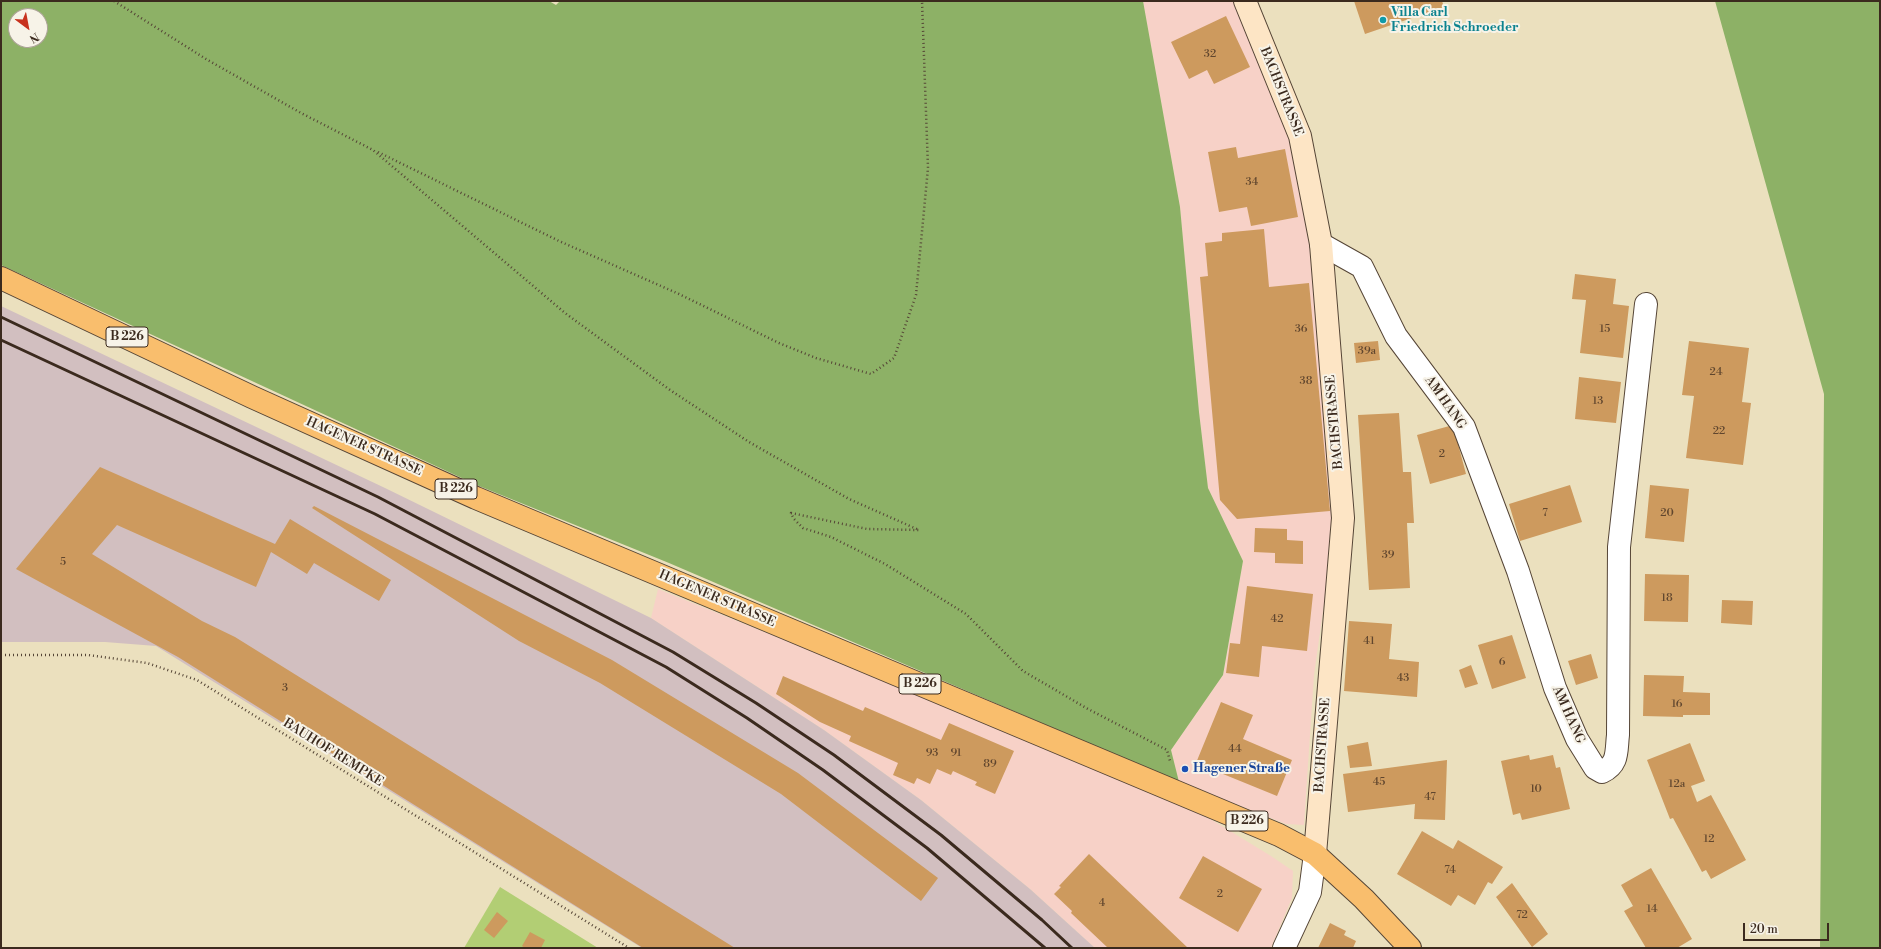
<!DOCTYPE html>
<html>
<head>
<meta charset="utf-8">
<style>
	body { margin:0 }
	#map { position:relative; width:1881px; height:949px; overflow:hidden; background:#ebe0be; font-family:"Libre Bodoni",serif }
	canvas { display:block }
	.frame { position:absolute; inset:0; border:2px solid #3b2a1e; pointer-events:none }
	.north { position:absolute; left:8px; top:8px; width:40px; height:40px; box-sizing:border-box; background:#f7f3e8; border:1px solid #aca397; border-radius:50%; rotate:148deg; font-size:11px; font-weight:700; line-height:16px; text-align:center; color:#3b2a1e }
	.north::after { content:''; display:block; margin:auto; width:14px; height:18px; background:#c8321e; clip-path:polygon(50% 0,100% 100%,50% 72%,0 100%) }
	.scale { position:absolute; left:1743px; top:923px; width:86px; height:18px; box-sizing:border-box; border:2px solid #3b2a1e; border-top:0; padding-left:5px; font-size:12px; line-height:14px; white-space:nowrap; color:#3b2a1e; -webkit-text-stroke:3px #f7f3e8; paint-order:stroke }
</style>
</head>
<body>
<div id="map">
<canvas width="1881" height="949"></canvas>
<div class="frame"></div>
<div class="north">N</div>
<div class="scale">20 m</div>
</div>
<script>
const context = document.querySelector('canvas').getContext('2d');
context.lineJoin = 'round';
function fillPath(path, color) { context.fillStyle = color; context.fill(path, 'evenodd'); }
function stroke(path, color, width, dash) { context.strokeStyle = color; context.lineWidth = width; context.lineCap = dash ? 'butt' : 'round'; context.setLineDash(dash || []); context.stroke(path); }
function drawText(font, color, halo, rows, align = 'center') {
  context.font = font + ' "Libre Bodoni",serif'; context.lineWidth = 4; context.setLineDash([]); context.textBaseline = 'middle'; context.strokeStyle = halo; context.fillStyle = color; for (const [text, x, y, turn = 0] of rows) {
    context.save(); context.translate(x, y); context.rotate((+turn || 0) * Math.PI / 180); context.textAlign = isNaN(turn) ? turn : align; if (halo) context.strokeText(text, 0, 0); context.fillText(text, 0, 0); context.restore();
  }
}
fillPath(new Path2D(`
	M1143 1H1235L1290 139 1311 242 1336 519 1314 675 1304 825 1286 824 1179 782 1171 750 1223 675 1243 561 1208 488 1199 412 1180 207Z
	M658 589 1176 798 1271 856 1293 871 1292 898 1271 948H1095L1030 889 921 800 824 730 651 618Z`), '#f7d1c7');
fillPath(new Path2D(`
	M1 306 385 488 651 618 824 730 921 800 1030 889 1095 948H642L156 646 105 642H1Z`), '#d2bfc0');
fillPath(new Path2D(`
	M500 887 598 948H464Z`), '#b2ce74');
fillPath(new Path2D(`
	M1 1H549L556 5 560 1H1143L1180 207 1199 412 1208 488 1243 561 1223 675 1171 750 1179 782 669 563 479 486 1 265ZM16 16H40V40H16Z
	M1715 1H1880V948H1820L1824 394Z`), '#8db166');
fillPath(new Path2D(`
	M1354 1H1442L1444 7 1365 34Z
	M1226 16 1250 67 1214 84 1207 70 1189 79 1171 42Z
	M1236 147 1238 158 1285 149 1298 217 1251 226 1247 207 1219 212 1208 152Z
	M1264 229 1269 287 1309 283 1330 511 1237 519 1220 500 1200 277 1208 276 1205 243 1222 241V233Z
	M1575 274 1616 279 1613 304 1629 306 1623 358 1580 353 1586 300 1572 299Z
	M1378 341 1380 360 1356 363 1354 343Z
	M1689 341 1749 348 1742 402 1751 403 1743 465 1686 458 1694 396 1682 395Z
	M1579 377 1621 382 1616 423 1575 419Z
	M1399 413 1403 472H1411L1414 523H1407L1410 588 1369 590 1358 415Z
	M1453 425 1466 474 1430 484 1417 435Z
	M100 467 275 544 290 519 391 580 379 601 314 563 307 574 271 552 256 587 117 525 92 554 202 621 235 637 735 948H643L178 657 16 569Z
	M1570 485 1582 522 1520 541 1509 504Z
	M1650 485 1689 489 1684 542 1645 538Z
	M314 506 612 660 798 773 938 878 921 901 781 794 600 683 519 641 312 508Z
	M1255 528 1287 529V540L1303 541V564L1275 563V553L1254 552Z
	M1645 574 1689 575 1688 622 1644 621Z
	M1247 586 1313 594 1307 651 1262 646 1259 677 1226 673 1230 643 1240 644Z
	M1722 600 1753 601 1752 625 1721 623Z
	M1349 621 1392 624 1389 659 1419 662 1417 697 1344 691Z
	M1512 635 1526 678 1492 689 1478 645Z
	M1591 654 1598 678 1576 685 1568 661Z
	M1471 665 1478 684 1465 688 1459 670Z
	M1644 675 1684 676 1683 692 1710 693V715H1683V717L1643 716Z
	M783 676 863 711 865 707 941 740 949 723 1014 751 995 794 975 785 977 782 953 771 951 775 937 769 930 784 917 778 914 784 893 775 898 763 849 741 851 736 820 722 776 694Z
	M1221 702 1253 715 1243 739 1292 760 1277 796 1196 763Z
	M1368 742 1372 766 1350 768 1347 746Z
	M1690 743 1705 781 1691 786 1697 802 1711 795 1746 860 1711 879 1706 870 1702 872 1673 818 1670 819 1647 760Z
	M1529 755 1530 760 1553 755 1556 768 1560 767 1570 809 1522 820 1520 813 1513 815 1501 761Z
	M1447 760 1445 820 1414 819 1415 804 1348 812 1343 774Z
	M1422 831 1453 849 1458 840 1503 867 1492 884 1488 882 1475 905 1458 895 1451 906 1397 874Z
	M1089 854 1188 948H1108L1071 913 1072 911 1054 894 1061 887 1059 886Z
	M1203 856 1262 889 1238 932 1179 898Z
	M1651 868 1692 939 1677 948H1646L1624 911 1633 906 1621 885Z
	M1512 883 1548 934 1532 947 1496 897Z
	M497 912 508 921 494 938 484 930Z
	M1330 923 1346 931 1344 935 1356 941 1353 948H1318Z
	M530 932 545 940 541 948H525L522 946Z`), '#cd9a5e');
const street = new Path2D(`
	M1321 244 1362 267 1396 336 1464 427 1518 571 1555 688 1577 739 1595 768 1602 772C1619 764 1616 751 1618 735L1619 547 1646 304
	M1284 948 1310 892 1315 854`);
const secondary = new Path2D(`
	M1245 1 1300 136 1321 244 1343 518 1315 854`);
const primary = new Path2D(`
	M1 278 252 397 476 498 1279 835 1315 854 1364 899 1410 948`);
stroke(street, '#554536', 24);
stroke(secondary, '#554536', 24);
stroke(primary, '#554536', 24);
stroke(new Path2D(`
	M114 1 206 59 301 113 373 150 565 313 670 390 749 442 849 499 919 530 867 529 791 513 794 519 803 528 831 537 885 564 966 614 1023 671 1088 709 1167 750 1170 761
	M378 152 559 241 679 294 779 343 816 358 871 374 894 358 916 295 928 168 922 1
	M1 655H88L147 663 197 680 629 948`), '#554536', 2.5, [1, 3]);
stroke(street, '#fff', 22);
stroke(secondary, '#fde5c5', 22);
stroke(primary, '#f9be6d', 22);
stroke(new Path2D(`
	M1 317 378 497 673 652 756 703 834 755 941 835 1042 920 1072 948
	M1 340 375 514 666 667 747 718 823 770 927 848 1045 948`), '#3b2a1e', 3);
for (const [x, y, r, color] of [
	[1383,20,4,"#0f9aa8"],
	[1185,769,4,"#1a4fb4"]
]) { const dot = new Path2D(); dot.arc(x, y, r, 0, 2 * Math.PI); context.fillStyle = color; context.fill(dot); stroke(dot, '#f7f3e8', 1.5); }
drawText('11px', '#60462e', null, [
	["32",1210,54],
	["34",1252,182],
	["36",1301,329],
	["15",1605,329],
	["39a",1367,351],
	["24",1716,372],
	["38",1306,381],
	["13",1598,401],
	["22",1719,431],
	["2",1442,454],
	["7",1545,513],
	["20",1667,513],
	["39",1388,555],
	["5",63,562],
	["18",1667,598],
	["42",1277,619],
	["41",1369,641],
	["6",1502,662],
	["43",1403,678],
	["3",285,688],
	["16",1677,704],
	["44",1235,749],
	["93",932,753],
	["91",956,753],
	["89",990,764],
	["45",1379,782],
	["12a",1677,784],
	["10",1536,789],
	["47",1430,797],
	["12",1709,839],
	["74",1450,870],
	["2",1220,894],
	["4",1102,903],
	["14",1652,909],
	["72",1522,915]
]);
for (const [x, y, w] of [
	[127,337,42],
	[456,489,42],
	[920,684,42],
	[1247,821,42]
]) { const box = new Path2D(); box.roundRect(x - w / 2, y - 10, w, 20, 3); context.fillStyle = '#f7f3e8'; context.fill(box); stroke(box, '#3b2a1e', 1); }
drawText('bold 12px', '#3b2a1e', null, [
	["B 226",127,337],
	["B 226",456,489],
	["B 226",920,684],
	["B 226",1247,821]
]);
drawText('bold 13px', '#0d838f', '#f7f3e8', [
	["Villa Carl",1391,13],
	["Friedrich Schroeder",1391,28]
], 'left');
drawText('13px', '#3b2a1e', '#f7f3e8', [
	["BACHSTRASSE",1281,92,68],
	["AM HANG",1445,403,55],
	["BACHSTRASSE",1335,422,-95],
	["HAGENER STRASSE",364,447,24],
	["HAGENER STRASSE",717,599,23],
	["AM HANG",1568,715,66],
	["BACHSTRASSE",1323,745,-86],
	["BAUHOF REMPKE",333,753,32]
]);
drawText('bold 13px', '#164399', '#f7f3e8', [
	["Hagener Straße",1193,769]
], 'left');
</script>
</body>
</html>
